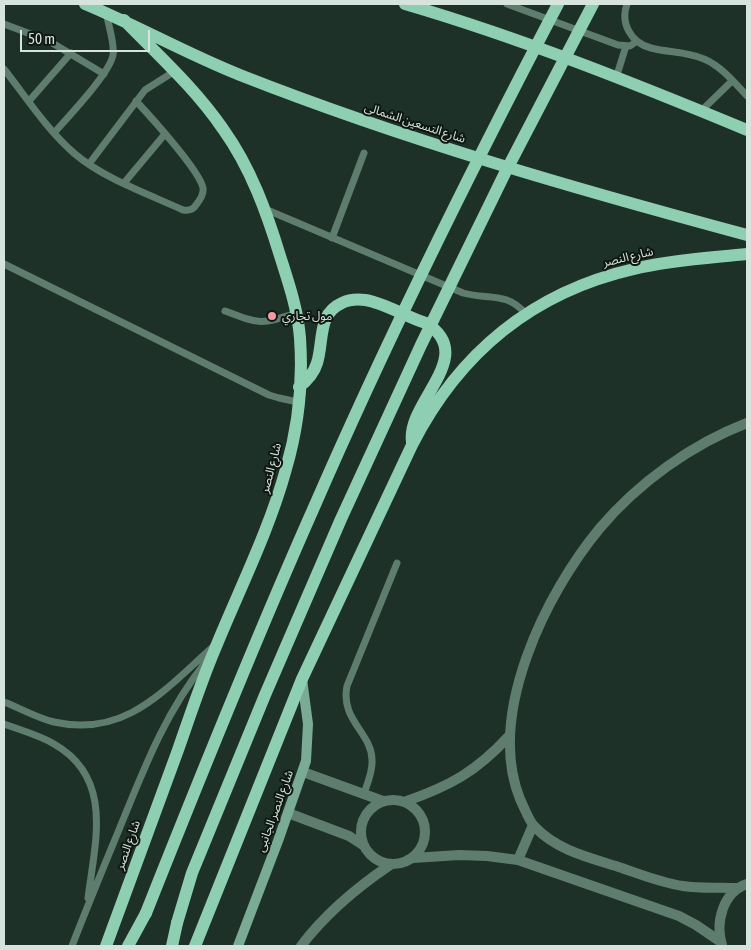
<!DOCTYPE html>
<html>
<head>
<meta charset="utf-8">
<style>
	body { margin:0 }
	#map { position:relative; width:751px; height:950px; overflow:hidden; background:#1d3128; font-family:"Asap Condensed",sans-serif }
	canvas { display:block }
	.frame { position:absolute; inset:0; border:5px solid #d7e3dd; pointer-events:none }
	.scale { position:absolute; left:20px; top:30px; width:130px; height:22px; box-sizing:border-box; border:2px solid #d7e3dd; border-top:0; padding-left:6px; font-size:15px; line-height:18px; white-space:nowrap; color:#d7e3dd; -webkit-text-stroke:4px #0e1712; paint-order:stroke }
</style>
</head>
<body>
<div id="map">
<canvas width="751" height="950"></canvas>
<div class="frame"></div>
<div class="scale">50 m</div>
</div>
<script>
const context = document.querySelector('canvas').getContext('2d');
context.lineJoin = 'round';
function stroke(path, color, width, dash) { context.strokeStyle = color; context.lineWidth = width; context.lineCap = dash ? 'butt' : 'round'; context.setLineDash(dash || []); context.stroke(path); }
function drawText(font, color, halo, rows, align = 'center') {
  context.font = font + ' "Asap Condensed","Noto Sans Arabic",sans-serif'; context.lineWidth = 4; context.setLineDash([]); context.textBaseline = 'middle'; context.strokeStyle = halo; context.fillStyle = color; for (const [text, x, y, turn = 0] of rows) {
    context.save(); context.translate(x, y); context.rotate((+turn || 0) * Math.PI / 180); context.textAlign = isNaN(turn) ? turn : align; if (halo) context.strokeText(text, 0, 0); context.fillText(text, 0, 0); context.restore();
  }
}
stroke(new Path2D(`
	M507 4 618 45 630 46 637 41
	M627 4C620 23 631 43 651 48 670 53 685 51 704 59 721 66 735 83 747 96
	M4 24 49 41 104 74
	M4 69C26 97 47 130 75 154 103 178 148 194 183 210 189 211 193 210 196 205 200 200 204 194 203 188 200 171 150 116 136 101
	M616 78 626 46
	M29 101 71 53
	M701 111 732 81
	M54 133C68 117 110 73 113 55 115 44 108 24 106 12
	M89 164 145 90 175 71
	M124 183 165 134
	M265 209 463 293C488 300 506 291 526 314
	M332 238 364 153
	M4 264 269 395 279 398 298 402
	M225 311C259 324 261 325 296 313
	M4 702C20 708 37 718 54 722 126 738 164 690 213 647
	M4 724C20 730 39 735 54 744 114 778 95 842 88 898
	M364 794C367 784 373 771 372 760 372 733 340 720 347 686L397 563
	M72 946C89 902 107 859 125 815 147 761 168 709 205 663`), '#5f7d6f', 7);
stroke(new Path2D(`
	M303 772 383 801
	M361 832a32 32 0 1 1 64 0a32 32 0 1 1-64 0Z
	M404 802C450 786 476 772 509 736
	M288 813 349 836 363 845
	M413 858 459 855 487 856 518 860 679 916 696 925 721 942
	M518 860 533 825
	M736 888C718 887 701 889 683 886 662 883 642 875 622 868 591 858 557 851 534 826 528 819 524 807 520 799 486 714 546 593 600 528 638 483 692 444 747 423
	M722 945C715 922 723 892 747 884
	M301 946C326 913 356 888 390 865`), '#5f7d6f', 10);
stroke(new Path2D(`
	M238 946 278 841 306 761 308 724 302 679`), '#7aab94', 10);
stroke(new Path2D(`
	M85 4C138 26 187 54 240 75 405 140 576 189 747 235
	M405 4C521 38 636 84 747 130
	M299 387C308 380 314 373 317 363 324 341 317 314 342 303 350 299 357 299 365 300 385 303 406 317 426 323 479 356 406 402 412 442
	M106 946C130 881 154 815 178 750 190 716 201 682 215 649 239 590 269 531 286 469 298 428 303 381 300 338 298 311 289 284 281 259 267 213 251 168 223 129 195 88 158 55 124 20
	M128 946 146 913
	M172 946 177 923
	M195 946 302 679 412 445C459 353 533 292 634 269 671 260 710 258 747 254`), '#8fcfb1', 12);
stroke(new Path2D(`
	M146 913C200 777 255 640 315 505 389 335 472 168 558 4
	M177 923 192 873 265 695 341 519 421 345 505 173 593 4`), '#8fcfb1', 12);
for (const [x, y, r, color] of [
	[272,316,5,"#f49aa2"]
]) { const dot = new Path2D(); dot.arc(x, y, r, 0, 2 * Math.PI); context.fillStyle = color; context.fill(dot); stroke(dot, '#0e1712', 2); }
drawText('12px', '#d7e3dd', '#0e1712', [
	["شارع التسعين الشمالى",415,123,18],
	["شارع النصر",628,257,-13],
	["شارع النصر",271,468,-75],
	["شارع النصر الجانبى",275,811,-70],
	["شارع النصر",128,845,-70]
]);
drawText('12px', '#d7e3dd', '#0e1712', [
	["مول تجاري",282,316]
], 'left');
</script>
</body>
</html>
